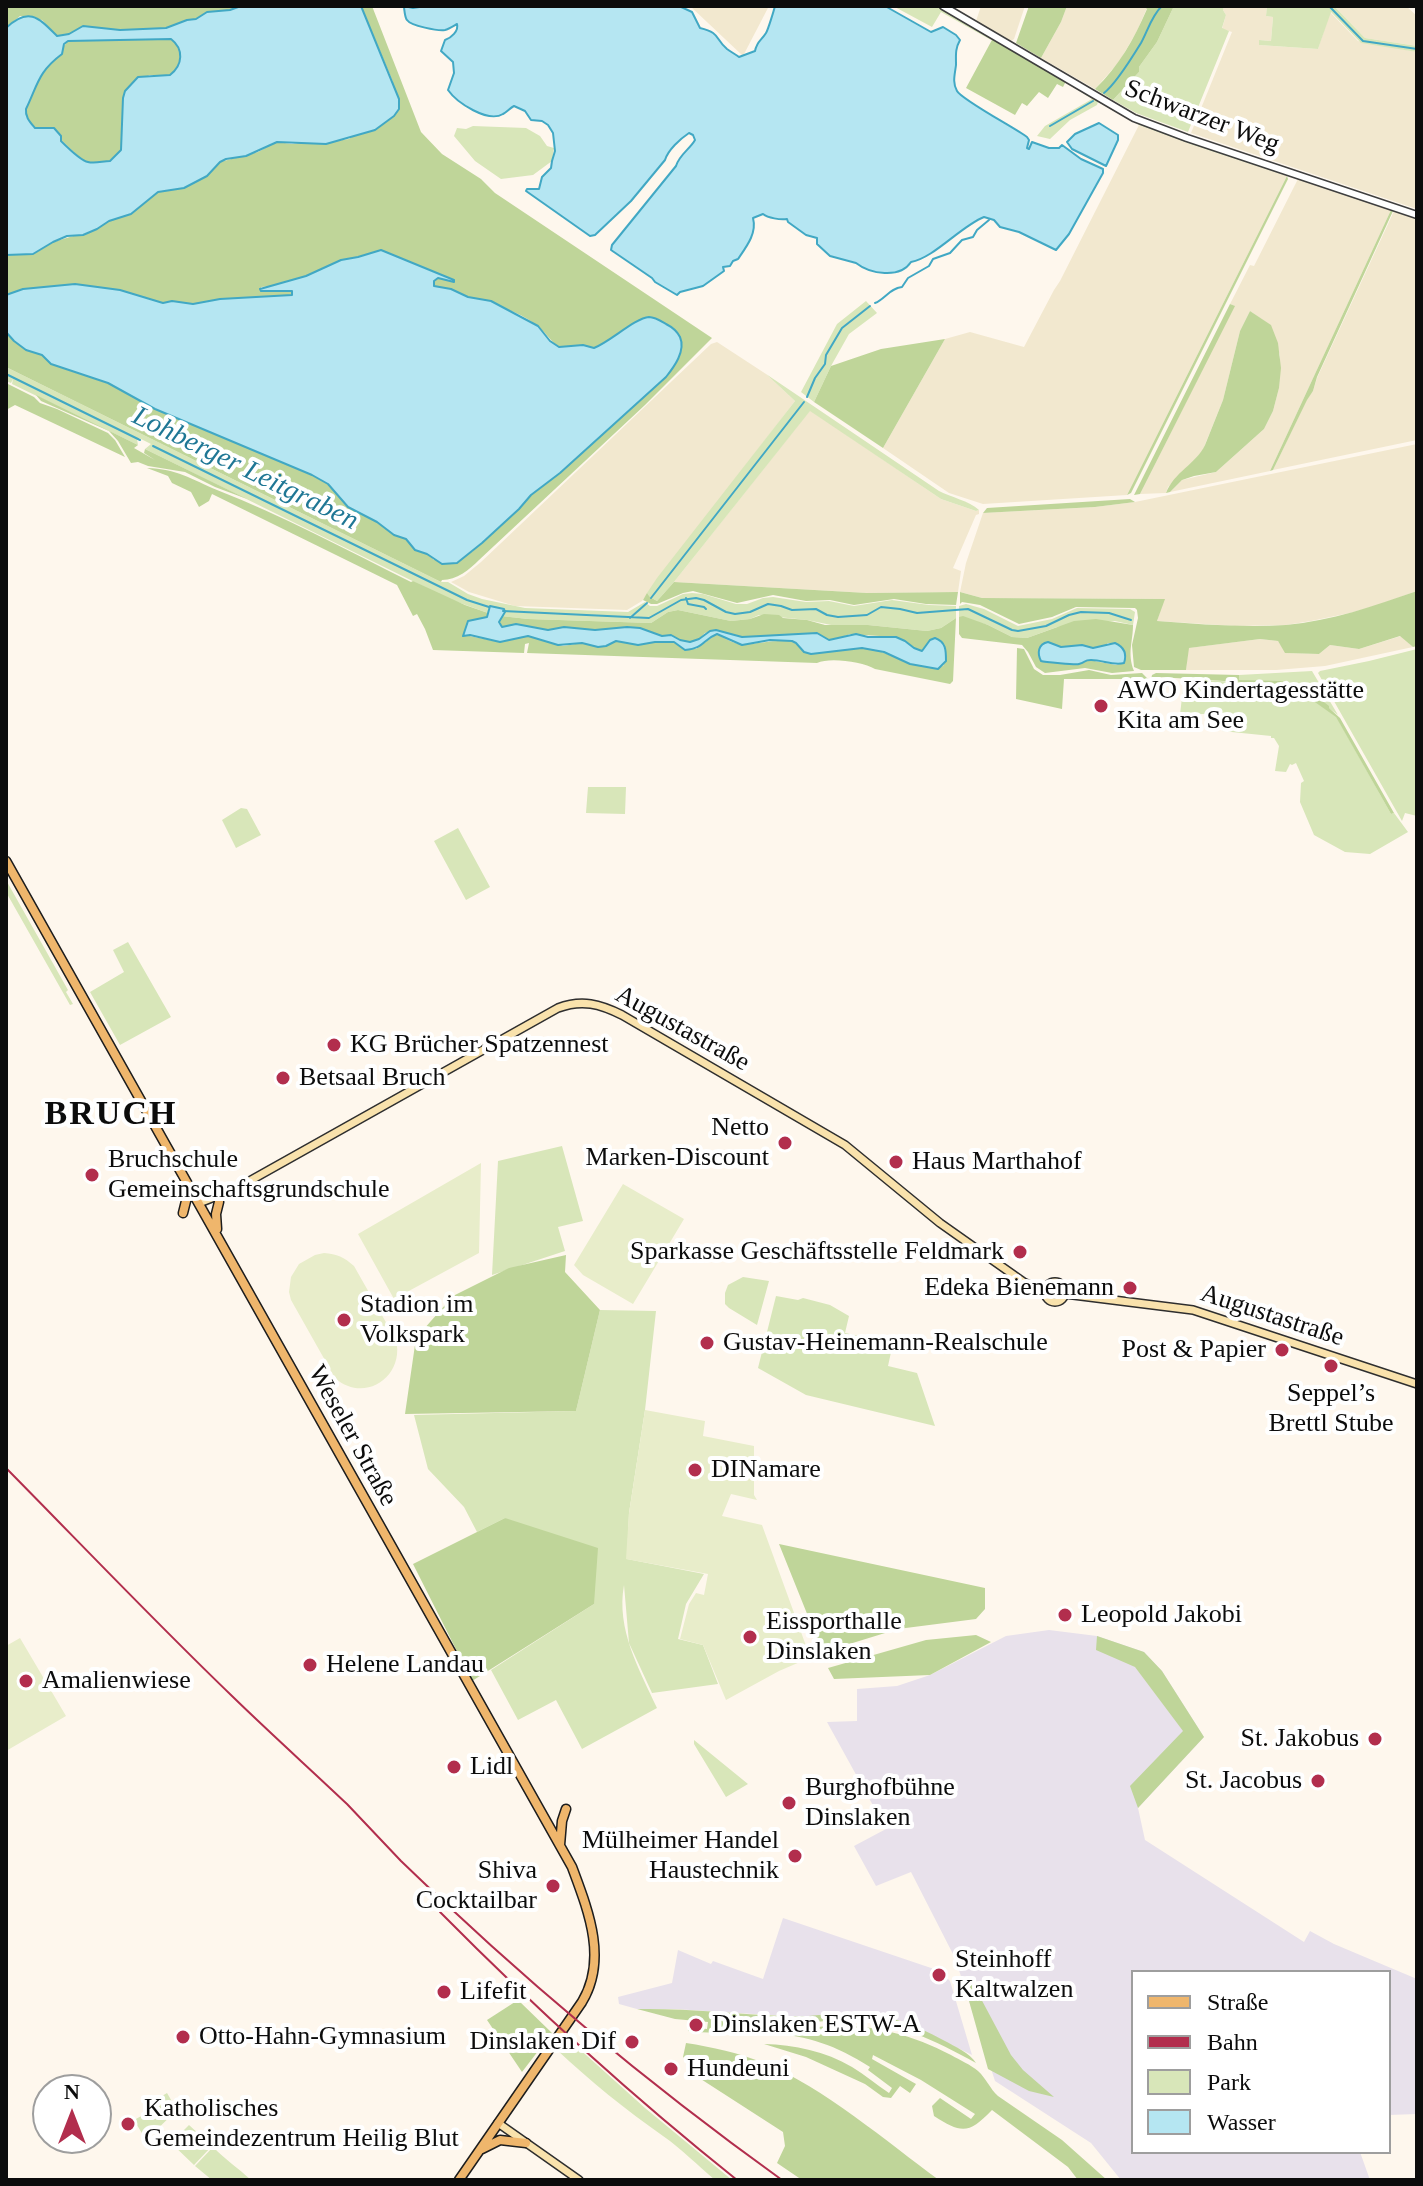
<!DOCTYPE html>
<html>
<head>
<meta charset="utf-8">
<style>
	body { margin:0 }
	#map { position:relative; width:1423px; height:2186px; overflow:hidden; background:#fef7ed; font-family:Georgia,serif }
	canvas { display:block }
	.frame { position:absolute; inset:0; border:8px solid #0c0c0c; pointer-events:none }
	.legend { position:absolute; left:1131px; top:1970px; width:260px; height:184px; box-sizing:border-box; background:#fff; border:2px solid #9e9e9e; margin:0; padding:10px 14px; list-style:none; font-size:24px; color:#0c0c0c }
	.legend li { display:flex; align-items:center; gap:16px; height:40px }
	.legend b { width:40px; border:2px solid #9e9e9e }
	.north { position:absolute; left:32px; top:2074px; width:80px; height:80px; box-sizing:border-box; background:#fff; border:2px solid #9e9e9e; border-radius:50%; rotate:0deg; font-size:22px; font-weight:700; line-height:32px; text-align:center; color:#0c0c0c }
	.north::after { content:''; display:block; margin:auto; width:28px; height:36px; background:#b22e4d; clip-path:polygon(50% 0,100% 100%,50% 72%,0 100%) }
</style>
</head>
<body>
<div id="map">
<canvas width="1423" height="2186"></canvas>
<div class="frame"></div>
<ul class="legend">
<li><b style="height:10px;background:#efb66c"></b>Straße</li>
<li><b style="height:10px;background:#b22e4d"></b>Bahn</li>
<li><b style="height:22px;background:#d8e6b9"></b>Park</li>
<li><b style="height:22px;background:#b5e6f2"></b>Wasser</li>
</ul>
<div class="north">N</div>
</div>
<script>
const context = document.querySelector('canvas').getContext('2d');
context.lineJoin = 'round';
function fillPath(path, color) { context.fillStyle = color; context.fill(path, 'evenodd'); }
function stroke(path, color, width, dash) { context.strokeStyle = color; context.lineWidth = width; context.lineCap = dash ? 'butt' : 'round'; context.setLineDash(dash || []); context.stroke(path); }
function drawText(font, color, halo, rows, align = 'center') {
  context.font = font + ' Georgia,serif'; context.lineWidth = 8; context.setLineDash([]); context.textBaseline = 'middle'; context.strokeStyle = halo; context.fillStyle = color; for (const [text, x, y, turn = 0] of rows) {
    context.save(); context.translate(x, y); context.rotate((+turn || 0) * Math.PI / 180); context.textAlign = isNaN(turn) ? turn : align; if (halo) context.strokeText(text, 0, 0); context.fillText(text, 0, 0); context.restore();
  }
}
fillPath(new Path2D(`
	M1049 1630 1097 1636 1144 1652 1162 1671 1204 1737 1138 1808 1145 1840 1304 1942 1310 1931 1334 1944 1417 1979V2114L1389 2115V1972H1133V2152H1360L1370 2180H1121L1091 2143 995 2081 955 1958 911 1872 876 1886 854 1846 886 1829 827 1722 857 1721V1689L897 1686 930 1675 1006 1636Z
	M783 1918 940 1971 950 1981 972 2055 902 2021 876 2015 850 2013 802 2017 674 2009H637L619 2004 618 1997 672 1983 678 1950 711 1964 713 1961 763 1979Z`), '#e8e1eb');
fillPath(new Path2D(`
	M690 6H769L743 56Z
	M981 6H1025L1014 39 1011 41 976 21Z
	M1067 6H1144L1147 8 1137 31 1119 62 1095 89 1041 58 1061 22Z
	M1224 6H1267L1266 16 1273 17 1271 41 1259 40V45L1318 49 1330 12 1358 41 1417 52V209L1191 133 1232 32 1222 29 1226 15 1223 10Z
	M1334 6H1406L1417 16V46L1365 38Z
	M1139 125 1193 145 1287 176 1127 495 983 504 949 493 883 448 945 339 970 332 1024 347 1054 290 1060 281Z
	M1298 179 1391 210 1270 471 1170 492 1182 480 1216 472 1264 429 1273 411 1279 388 1280 355 1270 325 1250 311 1240 331 1223 400 1202 452 1168 487 1166 493 1140 494 1234 306 1230 304 1250 265 1254 266Z
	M1394 211 1417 219V440L1273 470 1307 399 1313 391 1317 378Z
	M717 342 766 374 795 401 642 601 627 610 515 606 469 592 451 582 464 576 481 562 711 344Z
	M810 410 941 499 976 511 979 510V514L976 515 953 568 961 571 958 592 867 593 674 582Z
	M1417 444V591L1378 605 1350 613 1311 621 1286 625 1235 626 1157 621 1164 599 982 598 960 592 966 563 983 513 1095 507 1135 502Z
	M1401 636 1413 647 1325 666 1276 670H1186L1188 648 1260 639 1278 641 1286 653 1319 654 1330 645 1359 649Z`), '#f2e8cf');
fillPath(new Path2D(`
	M893 6H937L993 38 991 40 941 12 932 27Z
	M1174 6H1224L1223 10 1226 15 1222 28 1229 31 1188 132 1136 113 1113 100 1139 72V67L1157 42Z
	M1267 6H1334L1365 38 1417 46V52L1361 43 1331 12 1318 49 1259 45V40L1271 41 1273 17 1266 16Z
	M1072 84 1133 119 1287 176 1193 145 1139 125 1098 102 1097 105 1070 120 1050 139 1037 136 1045 126 1092 99 1070 85Z
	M473 126 526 128 540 136 547 146 554 148 552 161 533 175 501 179 475 161 454 136 457 128 466 129Z
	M866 301 877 313 849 334 831 366 814 402 801 392 837 324Z
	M6 367 441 582H448L468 594 482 599 525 608 628 612 645 602 650 606H657L683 594 692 593 703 594 736 604H747L763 598 773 597 806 602 829 601 854 606 892 600 929 605 956 606V618L941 628 927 631 868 625 836 626 807 620 759 615 750 619 731 621 678 610 668 612 651 623 528 619 501 616 505 612 489 609 488 613 449 599 145 449 151 444 139 438 137 439 138 445 12 384 13 379 11 383 6 381Z
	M766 374 939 491C951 497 969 501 979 510L976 511 941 499 810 411 674 582 657 601 650 597 647 593 657 578 795 401Z
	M966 604 984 609 1018 626 1052 619 1077 608 1130 609 1135 612 1133 625 1115 621 1057 627 1027 638 1012 637 988 625 959 617V606Z
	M1417 649V816L1405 813 1402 821 1318 673 1320 671 1369 661Z
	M1312 671 1338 715 1300 687 1239 680V675Z
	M1184 679 1274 684 1289 688 1316 702 1336 716 1391 814 1394 813 1408 832 1370 854 1345 852 1314 835 1300 802 1301 783 1304 781 1296 763 1292 765 1290 764 1286 772 1275 771 1279 746 1274 738H1271V736L1222 731 1224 713 1180 715Z
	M588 787H626L625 814 586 813Z
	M241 808 247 809 261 835 236 848 222 820Z
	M458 828 490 887 466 900 434 841Z
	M6 880 68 990 66 992 73 1004 70 1005 6 892Z
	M128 942 171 1017 120 1045 90 992 124 972 113 950Z
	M562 1146 583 1221 558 1227 565 1251 492 1275 498 1161Z
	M743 1277 769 1281 757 1325 729 1308 725 1304V1293L728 1285Z
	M776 1296 798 1300 803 1298 830 1305 849 1316 845 1333 893 1343 888 1366 917 1373 935 1426 806 1395 758 1368Z
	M600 1310 656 1311 645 1410 629 1513 627 1559 704 1574 686 1604 678 1639 703 1645 718 1684 652 1693 629 1643 624 1585C616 1629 639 1669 657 1708L582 1749 556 1700 518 1720 491 1670 594 1604 505 1518 477 1532 464 1507 428 1469 414 1415 576 1411Z
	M694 1740 748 1784 726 1797 694 1744Z
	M566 2037 645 2108 732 2180H715C698 2166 682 2149 663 2136 626 2110 590 2081 557 2050Z
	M167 2093 177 2110 146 2140 134 2120 165 2103 162 2096Z
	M189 2125 212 2146 194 2165 171 2143Z
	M213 2147C226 2160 238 2168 251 2180H212L195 2166Z`), '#d8e6b9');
fillPath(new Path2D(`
	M6 6H241L230 10 207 12 196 19 187 20 166 28 120 30 84 26 69 34 57 36 42 20 20 16 6 28Z
	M361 6H372L421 132 442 154 481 179 495 193 712 338 645 405 479 560C469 570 457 580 442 580L441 582 6 367V332L26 350 43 355 51 364 108 383 155 409 312 475 328 484 348 507 377 522 394 535 406 539 415 550 427 554 434 560 472 552 519 509 531 495 560 473 666 377C674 366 683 351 680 337L638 320 622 332 594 348 583 345 559 347C550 341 545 331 536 325 518 310 493 305 471 298 458 293 448 288 434 286L433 281 438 278 453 282 454 280 381 250 358 257 341 260 306 276 273 286 261 287V291H292L293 295 193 304 172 301 163 303 120 290 75 284 23 289 6 295V255H21L39 251 53 242 97 229 109 221 131 214 158 192 184 188 207 176 220 162 258 152 277 142 292 144 309 142 316 144 349 139 353 136 393 82Z
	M1029 6H1067L1061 22 1041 58 1016 43Z
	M1144 6H1174L1157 42 1139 67V72L1113 100 1095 89C1119 66 1134 39 1147 9Z
	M993 38 1066 81 1063 87 1057 84 1048 98 1039 92 1027 106 1022 103 1015 115 966 88Z
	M171 39C184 49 183 65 170 75H149L123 115 121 150 109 161 94 163 83 161 48 127 35 128C29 122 25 117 26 109L38 78 68 41Z
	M1287 176 1288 179 1131 493 1127 495Z
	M1391 210 1393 211 1317 377 1313 391 1307 400 1273 470 1270 471Z
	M1230 304 1235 306 1140 494 1134 495Z
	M1250 311 1271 325 1278 343 1281 368 1279 388 1273 411 1264 429 1216 472 1194 476 1182 480 1170 492 1166 493C1174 472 1196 464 1205 445L1223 400 1240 331Z
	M945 339 883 448 814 402 831 366 881 349Z
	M6 383 34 397 40 403 57 409 108 433 115 440 125 457 15 405 6 410Z
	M36 395 138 445 134 448 155 460 144 453 145 449 247 499 215 487 185 472 148 466 138 462 131 463 118 441 109 431 41 401Z
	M147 468C177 469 191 479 217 490 283 516 347 550 411 582L413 581 465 605 488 613V617L468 621 464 635 500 642 528 636 563 646 582 643 598 647 616 641 638 645 655 642H674L696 649 717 634C723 637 729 641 735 643 747 647 772 639 789 641 799 643 802 651 811 654 828 653 846 646 863 648 891 650 914 673 943 666L946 661 944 644 935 638 930 640 923 651 914 648 905 641 896 637 863 635 850 634 835 640H828L817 633 742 637 716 630 705 633 699 639 690 642 680 640 671 635 662 636 640 628 627 627 595 630 564 627 548 630 516 624 502 627 499 622 501 616 528 619 651 623 668 612 678 610 731 621 750 619 764 614 779 615 783 618 807 620 825 625H868L927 631 941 628 956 618 953 681 950 684 875 669C863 662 830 657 817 663L527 653 529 643 525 644 524 653 433 650 425 629 417 614 413 616 397 585 212 494 209 501 199 507 191 492 172 483 168 476Z
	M1130 499 1135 502 1095 507 983 513 987 508Z
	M674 582 867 593 958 592 956 605 926 604 894 599 854 605 830 600 806 601 773 595 737 603 693 591 683 593 657 604H651L643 600 647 593 650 597 657 601Z
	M1417 591V646L1413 647 1400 636 1359 649 1330 645 1319 654 1285 653 1278 641 1260 639 1189 648 1186 670H1141L1134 667 1132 645 1138 618 1137 610 1135 608 1076 607 1052 617 1019 624 980 605 962 602 960 604V592L982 598 1165 599 1157 621C1200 624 1243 628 1286 625 1331 621 1374 606 1417 591Z
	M963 616 988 625 1012 637 1027 638 1074 621 1096 619 1133 625C1133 642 1127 653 1134 671L1112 673 1085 668 1045 673 1036 667 1028 652 1022 645 962 638 959 634V617ZM1048 642 1061 647 1082 645 1093 648H1102L1108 643 1120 645 1126 656 1124 663 1116 665 1089 660 1072 665 1055 661 1046 663Z
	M1017 648 1024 649 1034 669 1043 675H1060L1089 670 1111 675 1142 673 1148 679 1147 692 1143 694V679H1064L1062 709 1016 699Z
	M1156 673 1239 675V680L1280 681 1289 683 1312 693 1329 706V708L1340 718 1394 813 1391 814 1336 717 1305 695 1274 684 1158 677 1157 681 1151 680 1152 675Z
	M566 1255 565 1272 600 1310 576 1411 405 1414 416 1338 453 1296 509 1268Z
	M505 1518 598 1548 594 1604 472 1681 413 1564Z
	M779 1544 985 1588V1609L976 1619 898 1629 830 1650 820 1646Z
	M976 1635 991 1642 930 1675 834 1679 828 1668 926 1640Z
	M1097 1636 1144 1652 1162 1671 1204 1737 1138 1808 1130 1786 1183 1731 1135 1667 1096 1650Z
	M971 1980 1011 2055 1023 2070 1054 2097 1029 2091 988 2069 964 1983Z
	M518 2000 552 2033 522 2072 487 2020Z
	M637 2009C686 2008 735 2014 784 2016 806 2018 828 2013 851 2013 884 2013 914 2024 943 2040 956 2047 970 2053 976 2063 933 2039 887 2017 836 2020 786 2024 738 2037 688 2031V2027L707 2029 708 2022 675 2019Z
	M835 2025C877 2026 913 2035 951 2055 960 2060 971 2065 978 2071 986 2078 990 2089 998 2096L1062 2140 1107 2180H1078L1068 2167 992 2110C969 2134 962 2134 934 2116L932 2106 940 2098 971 2119 975 2114 921 2080 873 2055 872 2059 916 2084 910 2093 900 2086 891 2098 883 2097 865 2084 806 2057 764 2044C795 2045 825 2051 852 2067 865 2075 877 2085 889 2093L892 2088 868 2070 870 2067C835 2045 809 2036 769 2033Z
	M686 2043C712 2047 739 2053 764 2063 823 2087 887 2142 939 2180H802L777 2163 785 2146 783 2132 693 2074 695 2066 683 2057Z`), '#bfd599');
fillPath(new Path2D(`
	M481 1163 479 1253 394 1299 358 1234Z
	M623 1184 684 1219 633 1304 583 1275 574 1265Z
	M324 1253C337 1254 344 1257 354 1266L396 1340C405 1377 364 1404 335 1378L291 1300 289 1292 291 1277 299 1264 315 1255Z
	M645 1410 705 1421 703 1436 754 1446V1495L757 1500 731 1494 722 1516 762 1525 809 1654 807 1659 779 1671 726 1700 703 1645 680 1639 689 1604 696 1593 704 1595 708 1574 626 1559 629 1513Z
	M20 1638 66 1716 6 1751V1646Z`), '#e8edca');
const water = new Path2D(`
	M241 6H361L399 99V109L394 116 375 130 326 144 277 142 246 156 226 159 220 162 207 176 184 188 158 192 131 214 109 221 97 229 83 235 67 236 53 242 33 254 6 255V28C29 6 39 18 57 36L69 34 83 26 120 30 166 28 187 20 196 19 207 12 230 10ZM171 39C184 49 183 65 170 75L138 77 125 91 123 98 121 150 110 161C103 161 95 164 88 162 82 161 67 147 61 141V136L54 128H35C30 122 25 117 26 109 38 84 38 72 62 54L64 44 68 41Z
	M404 6 413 8 426 6H679L692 12 700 28C721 33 714 38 727 49 731 52 735 54 739 57L755 51C757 41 761 41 766 33 768 30 774 10 775 6H885L931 32 943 27 956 35 960 40C955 49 956 55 956 65 955 74 952 82 957 91 962 100 1015 128 1027 137L1029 140 1027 148 1029 149 1032 142 1049 148H1059L1062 145 1081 159 1103 169V173L1069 234 1056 250 1019 232 1000 227 994 220 984 217C961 226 934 258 911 262 900 279 870 274 856 263L830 256 817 244V238L806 235 788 222 787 219C780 220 768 218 763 214L753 218C757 233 747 246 738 259L733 261 730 266 723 267 724 271 703 286 680 292 677 295 655 282 652 278 611 250 612 245 676 166C679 155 690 149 695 140L693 135 689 133C680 139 668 150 665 160L631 201 595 235 590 236 526 191 527 189H539L542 177 551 168 552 161 555 151 553 133 548 125 542 121 531 120 525 111 514 106C510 108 507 112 503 114 488 123 457 103 448 90L454 73 453 62 441 51 445 40C451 38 459 31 457 24 455 25 449 29 445 30 438 31 411 26 407 20 405 18 404 8 404 6Z
	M1099 123 1118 135V140L1106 166 1072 149 1067 142 1075 134Z
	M381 250 454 280V282L438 278 434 281V286L451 289 468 297 491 301 538 326 550 341 559 347 583 345 594 348C610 342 635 318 649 317 655 317 661 321 666 324 672 327 677 331 680 337 686 351 674 367 666 377L560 473 531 495 519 509 482 543 457 563 442 564 427 554 415 550 406 539 394 535 377 522 348 507 328 484 312 475 155 409 108 383 51 364 42 355 26 350 14 341 6 332V295L23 289 75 284 120 290 163 303 172 301 193 304 220 299 292 295V291H261L260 289 306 276 341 260 358 257Z
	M490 606 504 609 505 612 499 622 502 627 516 624 548 630 564 627 595 630 627 627 640 628 662 636 671 635 680 640 690 642 699 639 710 631 716 630 742 637 817 633 829 640 856 634 868 637H896L905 641 914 648 922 651 930 640 935 638C946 642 946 650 946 661L938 669 910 664 884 652 862 648 811 654 804 652 796 643 792 641 770 640 742 645 717 634C702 640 705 648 685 650L674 642H655L638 645 616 641 606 646 598 647 582 643 558 645 528 636 500 642 470 635 463 636 468 621 487 617Z
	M1048 642 1061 647 1082 645 1093 648 1115 643C1124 647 1127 654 1124 663 1113 666 1103 660 1091 660 1083 660 1087 662 1079 664 1076 665 1044 662 1041 661 1037 653 1038 644 1048 642Z`);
fillPath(water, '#b5e6f2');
stroke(water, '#41a8c4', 2);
stroke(new Path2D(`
	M1329 6 1363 41 1417 49
	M1104 93C1116 84 1133 56 1141 43 1148 30 1152 15 1162 6
	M1050 126 1093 101
	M875 303C885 299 890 288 902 287L908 278 929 266 933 259 950 253 962 240 973 237 977 230 989 220
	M6 374 140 440
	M807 397 815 378 825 364 826 355 842 328 870 306
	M153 446 467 600 489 607
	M651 598 804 402
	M686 598 688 604 704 607 706 609
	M503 611 649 618 681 600 696 598 704 600 726 612 735 614 750 612 768 604 781 606 792 610 816 609 827 615 838 617 867 615 881 607 900 609 917 613 968 609 1012 630 1018 631 1046 626 1069 615 1081 612 1109 613 1131 620
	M630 618 647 603`), '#41a8c4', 2);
const tertiary = new Path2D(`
	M943 6 1134 118 1187 138 1417 215`);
const secondary = new Path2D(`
	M199 1203 237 1188 558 1008C582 999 600 1004 622 1015L845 1145 940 1223 1025 1283 1045 1291
	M1045 1292a10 10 0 1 1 20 0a10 10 0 1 1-20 0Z
	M1065 1294 1193 1310 1417 1384
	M498 2123 579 2180`);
const primary = new Path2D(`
	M6 861 572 1867C588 1910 608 1959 582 2002L459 2180
	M183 1213 189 1189
	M217 1229 216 1214 219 1202
	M560 1845 562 1821 566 1809
	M482 2149 500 2140 526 2143`);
stroke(tertiary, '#3f3f3f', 9);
stroke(secondary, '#2e2e2e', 10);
stroke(primary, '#1d1d1d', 11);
stroke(tertiary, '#fff', 6);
stroke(secondary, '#f9e2ac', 7);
stroke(primary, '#efb66c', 8);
stroke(new Path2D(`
	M6 1468C81 1544 155 1622 232 1696 270 1733 309 1768 347 1804 365 1823 383 1842 401 1861 520 1977 647 2083 782 2180
	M440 1912C534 2007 633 2097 737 2180`), '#b22e4d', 2);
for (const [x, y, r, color] of [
	[1101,706,8,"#b22e4d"],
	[334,1045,8,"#b22e4d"],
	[283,1078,8,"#b22e4d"],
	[785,1143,8,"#b22e4d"],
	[896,1162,8,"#b22e4d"],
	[92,1175,8,"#b22e4d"],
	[1020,1252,8,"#b22e4d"],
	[1130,1288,8,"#b22e4d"],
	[344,1320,8,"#b22e4d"],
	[707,1343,8,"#b22e4d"],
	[1282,1350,8,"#b22e4d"],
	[1331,1366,8,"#b22e4d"],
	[695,1470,8,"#b22e4d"],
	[1065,1615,8,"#b22e4d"],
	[750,1637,8,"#b22e4d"],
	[310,1665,8,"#b22e4d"],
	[26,1681,8,"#b22e4d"],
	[1375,1739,8,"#b22e4d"],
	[454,1767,8,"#b22e4d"],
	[1318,1781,8,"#b22e4d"],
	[789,1803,8,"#b22e4d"],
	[795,1856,8,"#b22e4d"],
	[553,1886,8,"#b22e4d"],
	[939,1975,8,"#b22e4d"],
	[444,1992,8,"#b22e4d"],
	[696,2025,8,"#b22e4d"],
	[183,2037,8,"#b22e4d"],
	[632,2042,8,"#b22e4d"],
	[671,2069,8,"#b22e4d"],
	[128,2124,8,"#b22e4d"]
]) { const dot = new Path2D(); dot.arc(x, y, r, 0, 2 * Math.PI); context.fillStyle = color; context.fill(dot); stroke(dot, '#fff', 3); }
drawText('26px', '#0c0c0c', '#fff', [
	["Schwarzer Weg",1202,117,21],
	["Augustastraße",682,1029,29],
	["Augustastraße",1272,1316,18],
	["Weseler Straße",352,1436,61]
]);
drawText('26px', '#0c0c0c', '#fff', [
	["AWO Kindertagesstätte",1117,691],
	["Kita am See",1117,721],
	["KG Brücher Spatzennest",350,1045],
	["Betsaal Bruch",299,1078],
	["Netto",769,1128,"right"],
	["Marken-Discount",769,1158,"right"],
	["Bruchschule",108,1160],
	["Gemeinschaftsgrundschule",108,1190],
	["Haus Marthahof",912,1162],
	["Sparkasse Geschäftsstelle Feldmark",1004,1252,"right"],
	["Edeka Bienemann",1114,1288,"right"],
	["Stadion im",360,1305],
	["Volkspark",360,1335],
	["Gustav-Heinemann-Realschule",723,1343],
	["Post & Papier",1266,1350,"right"],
	["Seppel’s",1331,1394,"center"],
	["Brettl Stube",1331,1424,"center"],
	["DINamare",711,1470],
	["Leopold Jakobi",1081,1615],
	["Eissporthalle",766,1622],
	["Dinslaken",766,1652],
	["Helene Landau",326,1665],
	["Amalienwiese",42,1681],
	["St. Jakobus",1359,1739,"right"],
	["Lidl",470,1767],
	["St. Jacobus",1302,1781,"right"],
	["Burghofbühne",805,1788],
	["Dinslaken",805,1818],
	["Mülheimer Handel",779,1841,"right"],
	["Haustechnik",779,1871,"right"],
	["Shiva",537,1871,"right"],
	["Cocktailbar",537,1901,"right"],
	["Steinhoff",955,1960],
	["Kaltwalzen",955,1990],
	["Lifefit",460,1992],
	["Dinslaken ESTW-A",712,2025],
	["Otto-Hahn-Gymnasium",199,2037],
	["Dinslaken Dif",616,2042,"right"],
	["Hundeuni",687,2069],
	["Katholisches",144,2109],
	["Gemeindezentrum Heilig Blut",144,2139]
], 'left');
drawText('italic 28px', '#1f7795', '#fff', [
	["Lohberger Leitgraben",245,469,26]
]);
context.letterSpacing = '2px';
drawText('bold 34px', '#0c0c0c', '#fff', [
	["BRUCH",111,1115]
]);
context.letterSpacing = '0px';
</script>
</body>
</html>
